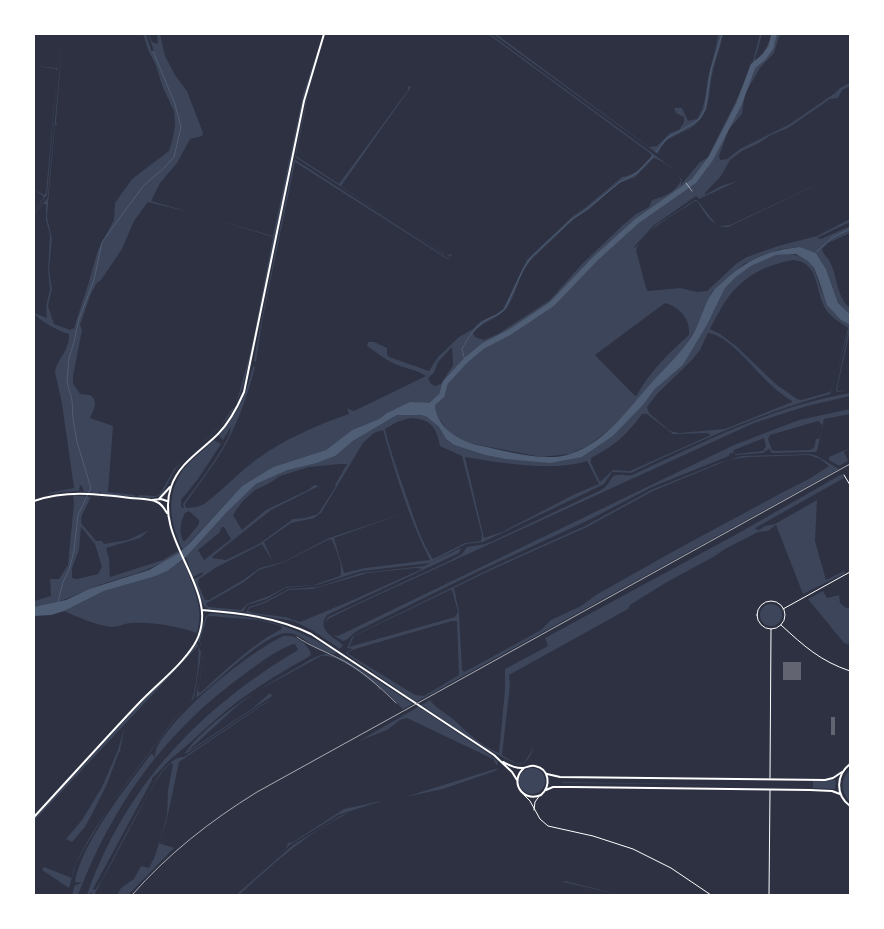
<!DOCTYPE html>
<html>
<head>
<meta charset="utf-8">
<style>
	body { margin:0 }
	#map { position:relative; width:884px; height:929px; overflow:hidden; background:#2d3142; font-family:"Archivo Narrow",sans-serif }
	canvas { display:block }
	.frame { position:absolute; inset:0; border:35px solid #fff; pointer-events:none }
</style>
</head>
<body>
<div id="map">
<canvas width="884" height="929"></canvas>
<div class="frame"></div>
</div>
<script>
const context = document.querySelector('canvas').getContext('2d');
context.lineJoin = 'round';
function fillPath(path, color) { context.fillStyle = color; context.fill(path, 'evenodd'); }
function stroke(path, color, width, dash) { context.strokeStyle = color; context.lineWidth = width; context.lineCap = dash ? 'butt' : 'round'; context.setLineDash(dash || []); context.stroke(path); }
fillPath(new Path2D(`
	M60 34 47 195 34 211 44 197 34 189 44 195 46 193 57 71 56 69 34 66 57 68Z
	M63 34 56 121 57 124 55 125 48 204 47 217 52 239 49 270 52 289 48 306 54 324 70 330 74 328 88 285 98 250 114 220 115 203 132 179 169 151 172 141 175 126 174 111 163 88 155 63 148 50 143 34H146L152 52 154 51 148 34H149L152 42 158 44 157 34H160L165 56 175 75 187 91 203 133 202 136 190 139 177 163 160 183 151 201 273 236 303 95 323 34 302 104 252 350 243 386 236 405 252 346 273 237 197 214 148 202 134 221 122 249 101 280 96 284 90 296 80 325 82 330 73 376V383L80 394 90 395C99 401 94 409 90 418L113 426 108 492 135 495V497L102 494 99 491V493L84 492 82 486 80 485 79 491 62 492 49 494 48 493 74 488 62 404 55 372C57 358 69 353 69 334 60 332 38 320 34 313L47 318 46 306 50 290 48 270 50 235 46 220V204H43L34 214V213L47 199 48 195Z
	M326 34 308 95 296 156 339 184 408 90V86L411 87 341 186 443 253 447 255 452 254 450 257 295 157 306 101Z
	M488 34H490L671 167 682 180 681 185 699 163 708 157 735 103 752 65 760 34H762L755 59 756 60C765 52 768 45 772 34H780L774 53 760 68 745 94 742 114 729 129 719 156 720 160 727 159 740 149 790 124 835 93 840 88 850 83V86L842 90 838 98 830 99 788 128 771 135 759 143 742 151 730 160 721 176 705 193V195L721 186 738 181 699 199 696 196 653 226 634 247 635 248 656 225 695 200H697L716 224 720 226 730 225 850 169 728 227C712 228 705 213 697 201H695C675 215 647 227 636 250L646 288 648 291 680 288 697 292 707 291 737 263 747 257 778 246 817 236 850 219V222L817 238 821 239 850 226V233L828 243 822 249C823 255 828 257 830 262 838 278 836 296 850 308V314L838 303 826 269 816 253 800 247 781 249 758 257 744 264 712 292 702 319 679 355 617 424 589 445 570 454 541 457 464 442 452 436 437 416 435 407 432 402 393 410 379 419 352 430 326 450 273 467 242 486 183 550C169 523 165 491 186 466 194 457 205 449 214 440L221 444 198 479 181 500V507L184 508 183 504C195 488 230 443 231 427L223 440 219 436C238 412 246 396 253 366L255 367C248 396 236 427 221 453 210 470 197 487 185 504L186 508 197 507 204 504C223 490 238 473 257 459 285 439 317 425 349 414L347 408 353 411 356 410 426 376C418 370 407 369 397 365 386 360 377 353 367 346L368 342H374L387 348V354L389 357 429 371 438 357 459 337 473 329 481 321 495 315 503 309 527 260 573 216 585 208 622 177C635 176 643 165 651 157V154ZM654 158C664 161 678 171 681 181 675 192 664 197 652 200L649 207 636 214 623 225 582 264 550 300 498 334 484 340 475 337 473 333C484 321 496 319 505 310 517 296 518 273 533 258L575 218 589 209 619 183 635 177ZM665 303C679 307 691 319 689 335 669 353 650 371 637 395L635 396 595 355ZM452 347 453 365 441 384 435 386 431 384 428 378 434 373 438 362ZM189 511 199 520V524L185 541H183C179 530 180 523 185 513Z
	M493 34H496L649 147 657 146 670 133 679 130 684 122V117L676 113 674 108H682L688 121 697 119C707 104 705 90 709 73 712 60 717 47 718 34H723C721 46 716 58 713 71 708 87 712 109 698 122 685 135 664 134 658 154Z
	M294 159 449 259V260L295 162 262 322 256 362 254 361 256 348Z
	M789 254C818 257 814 276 824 296 830 308 838 319 850 325V331L837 389 838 391 850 390 837 392 836 390 849 329 830 394C761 413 696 442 631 473L612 472 604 484 594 489 483 542 466 544 430 563 422 564 362 571 317 585 285 588 267 599 247 605 243 612 208 609 204 606 194 579 202 575 203 572 193 577 186 557 226 513 256 484 288 470 317 463 334 456 353 441 397 415H421L427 417 439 427 446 439 454 445 485 455 505 459 526 460 582 457 613 436 643 405 655 389 683 365 707 325 725 288 736 277 751 266 776 255ZM793 260C819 262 815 289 824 306 828 316 840 322 848 328L834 381 830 392 801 400 797 399 777 385 736 346 720 334 710 329C716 318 722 305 730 295 747 274 767 265 793 260ZM708 333C729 335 754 370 770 384 777 391 784 396 792 401V402L725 429 679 433 670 431 649 413 647 407 657 394 692 360 700 350ZM642 414H647L673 434 707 433 711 435 630 471 613 470 600 482 591 463V458C614 446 627 435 642 414ZM410 418C430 419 436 426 440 446L462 456 482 535 481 541 465 543 433 559C421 541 415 521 408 501 400 477 391 454 385 429L397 422ZM383 430C396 475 409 519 430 560L365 568 344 573 334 538 405 513 329 538 283 562 260 568 243 580 209 600H205L198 584 199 579 217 567 262 544 273 562 264 542 291 523 314 518 321 513 363 443 374 433ZM465 457C501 463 552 472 587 461L599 484 575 494 502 532 484 538ZM339 464H347L335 485 336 486 318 514 305 518 293 519 259 544 226 560 212 558 213 556 271 510 319 486 314 485 308 490 266 510 242 530 233 515 242 502 255 490 268 484 280 476 309 467ZM222 527H224L231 539 204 560 198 550 219 533ZM330 539 332 540C336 550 344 567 340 576L314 585 286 587 269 596 247 604 241 610 209 607 206 605 207 603 244 582 259 570 282 563Z
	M850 393V396L807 406 754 423 352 607 328 619 326 624 327 618 330 616 449 561 462 554 467 547 485 544 491 542 603 489 608 484 613 476C620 473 625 476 632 475 702 443 773 406 850 393Z
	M233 408 234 409C219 432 197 445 179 465 171 474 168 486 161 495L152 498 139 497 138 495 156 496 160 494 174 469 221 425Z
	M850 409V414L824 419 817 451 815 452 772 453 769 449 763 453 736 455 732 453H730L729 456 652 487 589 520 479 571 357 631C352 634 348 640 343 641L333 635 338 636 734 445 799 420ZM818 421 823 426 819 439H816L814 448 810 450 775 451 772 450 768 439 770 435ZM764 438 766 446 763 451 735 454 733 453 734 450Z
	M850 448 844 452 848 461 839 466 829 460V457Z
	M810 454 817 456 839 469 416 702 345 653 353 649 347 648 352 637 355 635 496 566 585 526 651 490 718 463 742 456ZM809 455 820 459 829 466 809 479 787 490 672 552 596 595 581 606 551 620 541 630 472 668 464 672 462 670 459 612 454 588 493 569 587 527 653 491 728 460 748 457ZM450 590H452L458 612 455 617 349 647 354 636ZM452 621H457L459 675 424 696 415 695 347 653 355 649Z
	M842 474 844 478 757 527 755 529 759 530 765 526 775 524 817 500 815 541 826 580 844 571 845 573 803 594 776 525 768 531 758 532 725 549 715 556 667 582 630 605 628 609 509 675 510 685 502 755C523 768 523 767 534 746 532 752 529 762 521 764 508 766 438 716 423 706L420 708 489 754 498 762 497 766 493 759 407 718 400 720 387 730 359 741 430 700C437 709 446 713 454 720 468 733 481 746 499 753L505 689V669L548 646 545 638 737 534Z
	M73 495 91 497 82 515 81 523 96 541H102L104 544 128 540 149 530 140 538 106 548 109 558 110 577 163 560 178 551 179 553C150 573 121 576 89 589 68 598 58 604 34 607V601L51 596 50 579H59L68 565 74 503ZM81 527 95 544 102 567 98 574 77 579 72 578V568L79 550Z
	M461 548 459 553 327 615C316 630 334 637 343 645L340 649 312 630 293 621 246 613 249 607 264 602 289 589 318 587 361 573 424 566ZM416 568 422 569 353 600 300 622 285 617 253 613 248 611 250 608 265 603 289 590 313 589 368 573Z
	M183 560C192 585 205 606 197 633 177 626 153 622 131 623 125 623 119 627 112 627 96 625 79 618 64 611L104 591 153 577Z
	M823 591 827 598 839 595 840 603 846 608H850V645L844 643 808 599Z
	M760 615a11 11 0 1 1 22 0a11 11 0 1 1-22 0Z
	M211 613C264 618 290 624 335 651L336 653 334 654C327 652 321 650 315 647 307 642 298 633 288 633 265 632 216 684 196 698 199 681 208 655 198 640L206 616ZM210 616 259 620 281 626 282 629C257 640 221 674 200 693L198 691 203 658 200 640 207 617Z
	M283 636C295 634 306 642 311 653L310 656C276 675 243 695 214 721 199 734 186 747 171 759 164 765 159 773 152 778V780L93 889 95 890 102 880C116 852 130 825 146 798 153 786 159 772 170 763 175 759 178 757 184 757L263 704 273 698 179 762 167 819 159 843 174 848 128 895H117L121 888 134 879 141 866 149 868 155 856 167 816 168 790 173 764 171 763C159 773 151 790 143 804 127 833 112 864 95 893L96 895 90 893 89 895H87C125 786 200 708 298 650L295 644C282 646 257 665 246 673 166 730 113 804 78 895H72L75 885 82 883 75 882C80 845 128 785 151 754L154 755V758C156 754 155 751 157 747 177 711 245 655 283 636Z
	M197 643 201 652 200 661 194 698 175 719 109 807 76 863 67 895 69 888 42 870 44 867 72 878C73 864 80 856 86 844 111 800 143 762 172 722 177 715 190 704 192 699 196 689 200 656 198 646L34 821V819L153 690 182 663Z
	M328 654C346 661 367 674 381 689L379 690 377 686C364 676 338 654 321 656L257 691 237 706 187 752 253 708 270 693 272 696 189 752 184 754C209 720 262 686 300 666 308 661 318 654 328 654Z
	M340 656 413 704 403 709 378 685 340 658Z
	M125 726 120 750 121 751 119 752 107 784 92 814 85 827 72 842 66 839 82 820 102 787 118 750Z
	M519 781a13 13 0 1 1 26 0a13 13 0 1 1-26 0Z
	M498 768 495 771 443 789 405 797Z
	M850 769V802C840 792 840 779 850 769Z
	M836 780 835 789 813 788V781Z
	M562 782 757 785 562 783Z
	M385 800 338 815 291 844 232 895 286 848 288 843 293 842 344 809Z
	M366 809C358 812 349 812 341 817 303 836 270 867 239 895H236L293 845 342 815Z
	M565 881 621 895 563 882Z`), '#3c4559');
fillPath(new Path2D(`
	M800 247 816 253 826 269 838 303 850 314V325L841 320 827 305 818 278 814 268 808 261 796 254 776 255 751 266 736 277 725 288 707 325 683 365 655 389 643 405 613 436 582 457 550 463 505 459 485 455 454 445 446 439 439 427 427 417 421 415H397L353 441 335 456 317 463 288 470 256 484 226 513 186 557 167 571 153 577 104 591 64 611 51 615 34 616V607L66 600 89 589 149 570 179 553 190 543 242 486 273 467 326 450 352 430 379 419 387 413 410 402 435 403C435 426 457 440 477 445 503 450 544 463 570 454 607 442 629 407 654 380 668 365 682 352 693 334 701 321 704 304 712 293 715 288 721 284 725 280 748 259 769 250 800 247Z`), '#4f5d75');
stroke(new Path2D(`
	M656 152 667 138 694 123 700 118 705 109 711 70 722 34
	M816 252 833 237 850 229
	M465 361 462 349C468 337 476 325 488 319 494 316 500 314 505 309L523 269 531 257 571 220 586 210 620 182 637 173 653 156
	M58 602 63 582 69 570 74 551 78 515 91 488 77 442 73 419 72 400 67 382 69 358 74 342 79 319 94 280 102 242 144 185 162 170 174 157 181 127 175 104 153 51`), '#4f5d75', 1);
stroke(new Path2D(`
	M430 406 442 395 445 383 465 361 483 346 510 332 552 304 595 259 637 221 694 181 711 158 739 104 753 66 764 57 771 47 774 34`), '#4f5d75', 5.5);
fillPath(new Path2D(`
	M783 662H801V680H783Z
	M831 717H835V735H831Z`), '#626471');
stroke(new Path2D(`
	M686 183 692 191
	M297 637C310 646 322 650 336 657 359 668 378 685 396 703`), '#fff', 0.5);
stroke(new Path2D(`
	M844 475 850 485
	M757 615a14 14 0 1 1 28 0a14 14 0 1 1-28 0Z
	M783 609 850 572
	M781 625C804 646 820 661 850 671
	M770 778 771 629
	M524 795 530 801 540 819 548 826 593 836 633 849 671 868 711 895
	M534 810 535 802 540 795
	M769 895 770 790`), '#fff', 1);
stroke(new Path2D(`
	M159 499 170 487
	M152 500 161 499 167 501
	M34 501C67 490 96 494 130 498 138 499 149 498 157 502 162 504 164 508 167 513
	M202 610C240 613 276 617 311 634L494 755 512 772 517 780
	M503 762C509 765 516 769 523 768 528 767 531 765 535 766 550 769 551 786 541 795 522 803 509 781 524 768
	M850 764C836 775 835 795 850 806
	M547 774 560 777 825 780 833 778 842 772
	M546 790 553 787H572L810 790 832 791 840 794
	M34 817C69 779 104 740 139 703 157 684 180 667 194 645 201 634 204 619 201 605 194 566 157 529 171 487 179 463 201 451 218 434 230 422 237 408 244 392L304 101 324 34`), '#fff', 2);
stroke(new Path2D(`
	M132 895C168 854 210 821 257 792L850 464`), '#abadb3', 1);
</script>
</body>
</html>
